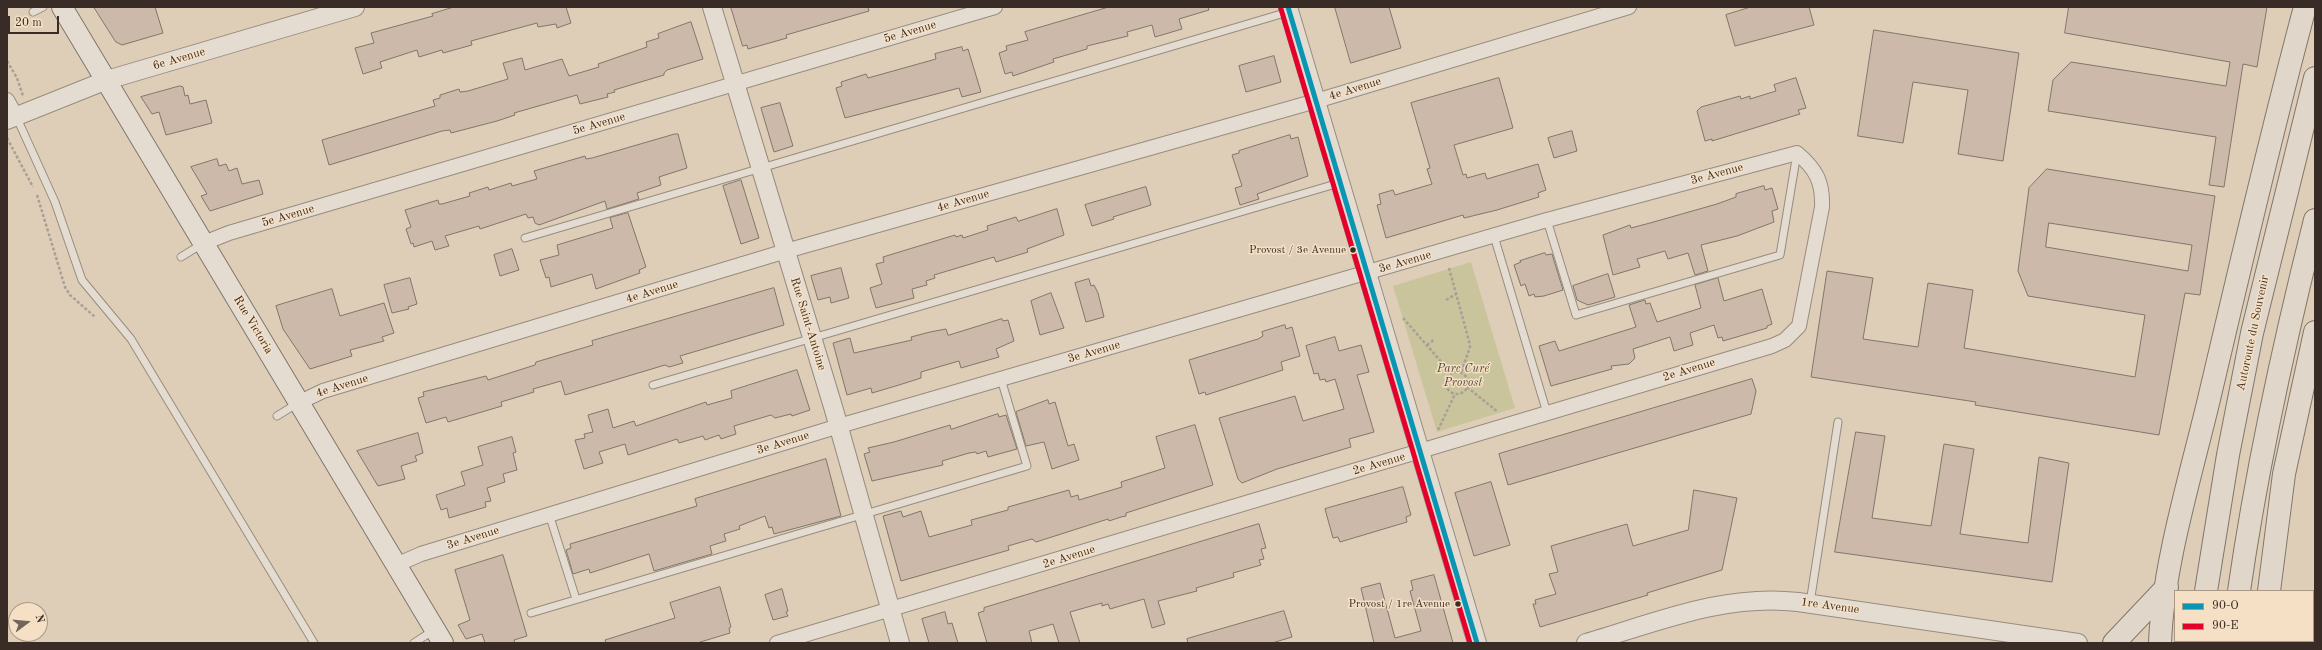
<!DOCTYPE html>
<html>
<head>
<meta charset="utf-8">
<style>
	body { margin:0 }
	#map { position:relative; width:2322px; height:650px; overflow:hidden; background:#dfceb7; font-family:"Old Standard TT",serif }
	canvas { display:block }
	.frame { position:absolute; inset:0; border:8px solid #392c26; pointer-events:none }
	.legend { position:absolute; left:2174px; top:590px; width:140px; height:52px; box-sizing:border-box; background:#f5e0c5; border:1px solid #aa9885; margin:0; padding:5px 7px; list-style:none; font-size:12px; color:#392c26 }
	.legend li { display:flex; align-items:center; gap:8px; height:20px }
	.legend b { width:20px; border:1px solid #aa9885 }
	.north { position:absolute; left:8px; top:602px; width:40px; height:40px; box-sizing:border-box; background:#f5e0c5; border:1px solid #aa9885; border-radius:50%; rotate:74deg; font-size:11px; font-weight:700; line-height:16px; text-align:center; color:#392c26 }
	.north::after { content:''; display:block; margin:auto; width:14px; height:18px; background:#736559; clip-path:polygon(50% 0,100% 100%,50% 72%,0 100%) }
	.scale { position:absolute; left:8px; top:16px; width:51px; height:18px; box-sizing:border-box; border:2px solid #392c26; border-top:0; padding-left:5px; font-size:12px; line-height:14px; white-space:nowrap; color:#392c26; -webkit-text-stroke:3px #f5e0c5; paint-order:stroke }
</style>
</head>
<body>
<div id="map">
<canvas width="2322" height="650"></canvas>
<div class="frame"></div>
<ul class="legend">
<li><b style="height:5px;background:#0996b5"></b>90-O</li>
<li><b style="height:5px;background:#e4002b"></b>90-E</li>
</ul>
<div class="north">N</div>
<div class="scale">20 m</div>
</div>
<script>
const context = document.querySelector('canvas').getContext('2d');
context.lineJoin = 'round';
function fillPath(path, color) { context.fillStyle = color; context.fill(path, 'evenodd'); }
function stroke(path, color, width, dash) { context.strokeStyle = color; context.lineWidth = width; context.lineCap = dash ? 'butt' : 'round'; context.setLineDash(dash || []); context.stroke(path); }
function drawText(font, color, halo, rows, align = 'center') {
  context.font = font + ' "Old Standard TT",serif'; context.lineWidth = 3; context.setLineDash([]); context.textBaseline = 'middle'; context.strokeStyle = halo; context.fillStyle = color; for (const [text, x, y, turn = 0] of rows) {
    context.save(); context.translate(x, y); context.rotate((+turn || 0) * Math.PI / 180); context.textAlign = isNaN(turn) ? turn : align; if (halo) context.strokeText(text, 0, 0); context.fillText(text, 0, 0); context.restore();
  }
}
fillPath(new Path2D(`
	M1471 262 1515 408 1437 432 1393 286Z`), '#cac49d');
const building = new Path2D(`
	M94 7H155L163 33 122 45 116 42Z
	M454 7H566L571 23 557 28 556 24 538 27 537 23 471 41 472 45 443 53 442 50 419 57 417 50 380 62 382 68 363 74 355 48 374 43 371 33 433 16 432 14Z
	M731 7H868L869 11 786 35 787 38 748 49 747 45 743 46Z
	M1109 7H1208L1209 10 1179 19 1182 29 1155 37 1152 25 1127 32 1128 36 1087 46V49L1053 59 1054 62 1013 76 1012 72 1005 74 999 53 1007 50 1006 46 1028 40 1025 32Z
	M1335 7H1389L1401 48 1351 63Z
	M1751 7H1809L1814 25 1735 46 1726 15Z
	M2069 7H2267L2257 67 2243 64 2224 187 2209 185 2216 137 2048 111 2053 80 2071 62 2226 86 2230 62 2065 33Z
	M691 22 703 59 667 70 664 73V75L614 90 615 92 607 94 608 97 580 104 577 95 514 113 515 115 497 121 451 133 450 130 442 131 329 165 322 140 435 106 433 100 440 98V95L459 89 460 92 468 91 508 79 503 63 522 58 525 70 562 59 569 76 599 67 598 64 647 47 646 42 659 38 658 34Z
	M1874 30 2019 53 2003 161 1958 154 1968 90 1913 82 1903 143 1858 136Z
	M962 47 963 51 968 49 981 92 962 97 959 88 845 118 836 88 842 86 841 82 866 74 868 78 936 59 935 54Z
	M1274 56 1281 82 1246 92 1239 66Z
	M1499 78 1513 128 1454 145 1463 175 1466 174 1467 178 1485 173 1487 179 1538 164 1546 190 1538 193 1539 197 1497 210 1464 218 1463 215 1386 238 1377 205 1381 204 1379 194 1393 190 1395 195 1432 184 1427 169 1430 168 1411 103Z
	M1796 78 1806 108 1798 110 1800 114 1712 141V139L1705 141 1697 111 1701 107 1740 96 1741 99 1750 96V99L1776 91 1774 85Z
	M180 86 183 87 185 96 188 95 190 104 206 100 212 123 166 135 159 112 152 114 141 97Z
	M780 103 793 146 774 152 761 108Z
	M1572 131 1577 151 1554 158 1548 138Z
	M675 134H678L687 168 659 177 661 185 637 193 639 199 607 209 605 201 539 225 535 223 533 217 528 218 526 214 480 229 479 226 445 236 449 246 435 250 432 241 414 247 413 243 411 244 406 229 411 227 405 210 438 200 439 204H442L470 196 469 193 488 187 489 190 511 183 512 186 537 179 534 171 585 156 586 159 592 158Z
	M1290 135 1291 139 1298 137 1308 176 1257 194 1259 199 1240 205 1235 188 1242 186 1232 155 1239 153V151Z
	M217 159 219 166 226 164 229 171 237 168 242 184 259 180 263 194 210 211 201 196 207 194 191 167Z
	M2047 169 2215 196 2200 295 2185 293 2159 435 1975 405 1976 402 1811 377 1827 271 1873 278 1863 339 1918 347 1928 283 1973 290 1964 348 2135 377 2145 315 2028 296 2018 271 2029 188ZM2049 223 2192 245 2188 271 2046 247Z
	M741 180 759 238 741 244 723 186Z
	M1764 186 1765 190 1772 188 1778 209 1772 211 1774 222 1737 236 1701 245 1708 271 1695 275 1688 253 1668 259 1665 251 1637 259 1640 267 1613 275 1603 235 1630 225 1631 228 1650 223 1717 204 1736 197V194Z
	M1146 187 1151 205 1113 217 1114 219 1092 226 1085 205Z
	M1057 209 1064 235 1027 249 1028 252 996 262 994 257 934 275 935 278 926 281 927 285 912 289 914 298 876 308 870 288 882 284 876 264 884 262 883 257 955 235 956 237 962 235 963 238 988 230 987 226 1016 217 1018 221Z
	M628 213 646 267 639 270 640 273 596 289 592 274 551 287 549 277 546 278 540 260 559 255 557 245 613 228 610 218Z
	M512 249 519 270 500 276 494 255Z
	M1545 253 1546 255 1552 254 1563 290 1544 296 1535 297 1534 294 1529 296 1525 284 1521 286 1514 265 1521 262 1520 261Z
	M841 268 849 298 831 303 830 297 818 300 811 276Z
	M1608 274 1615 297 1588 305 1577 300 1573 286Z
	M410 278 417 304 408 307 409 309 392 313 384 285Z
	M1718 278 1724 301 1762 289 1772 324 1767 326V328L1723 341 1722 337 1718 338 1714 325 1690 333 1693 345 1674 351 1670 337 1633 349 1635 358 1629 364 1611 366 1612 369 1551 386 1539 346 1555 341 1559 351 1636 327 1629 305 1645 300 1646 304 1650 303 1657 322 1701 308 1695 285Z
	M1089 279 1091 286 1094 285 1098 293 1104 317 1086 322 1075 283Z
	M774 288 784 325 680 356 683 363 669 367 665 365 565 395 561 381 533 389 534 392 501 402 502 406 448 422 446 417 426 423 418 398 424 396 423 392 486 376 488 380 535 365 536 362 593 345 592 341Z
	M332 289 340 316 384 303 394 333 382 337 384 341 350 350 352 356 310 369 283 329 276 306Z
	M1051 293 1064 328 1040 335 1031 301Z
	M1002 319 1003 321 1008 320 1014 341 996 349 999 357 961 368 959 361 921 372V378L899 385 872 393 871 388 847 395 833 343 850 338 854 353 912 340 911 337 930 332 946 329 948 335Z
	M1285 325 1286 329 1292 327 1300 356 1281 362 1283 370 1206 395 1205 392 1199 394 1189 360 1258 339 1263 336 1262 332Z
	M1335 337 1339 351 1361 345 1369 372 1357 375 1374 432 1349 439 1351 447 1277 469 1242 483 1238 479 1219 418 1295 396 1303 421 1344 409 1335 379 1326 382 1325 379 1320 380 1318 373 1314 374 1306 346Z
	M797 370 810 410 792 416 791 414 775 418 771 415 734 426 736 434 721 439 719 435 705 440 703 436 679 443 677 439 628 455 625 444 599 452 603 463 584 469 575 440 585 438 584 434 593 432 588 415 608 409 613 428 634 421 636 426 706 402 707 405 732 398 731 391Z
	M1752 379 1756 391 1751 414 1508 485 1499 454Z
	M1048 400 1049 404 1055 402 1068 446 1074 444 1079 460 1052 469 1044 442 1026 446 1016 412Z
	M998 414 999 417 1006 415 1017 449 988 457 986 451 977 454 976 452 969 453 942 461 943 465 872 481 864 454 870 452 868 448 894 442 950 425 951 429Z
	M1195 425 1213 485 1126 513V516L1121 517 1109 521 1108 519 1036 542 1032 539 1008 546 1009 550 901 581 883 516 901 511 903 517 921 511 929 537 972 525 971 520 1008 510V507L1069 490 1071 497 1078 495 1079 500 1122 487 1121 482 1165 468 1156 437Z
	M1856 432 1885 436 1872 518 1931 526 1944 444 1974 449 1960 534 2028 543 2039 457 2069 463 2052 582 1835 552Z
	M418 433 423 453 415 456 417 461 401 466 405 479 378 486 357 451Z
	M512 437 516 452 513 453 517 470 503 474 505 482 487 488 491 501 485 502 486 507 449 518 447 508 441 510 436 495 465 485 461 472 483 465 478 447Z
	M826 459 841 516 774 534 772 527 769 528 765 516 739 526 740 529 724 534 726 541 710 546 712 554 654 571 649 554 590 573 589 569 573 574 566 550 571 548 570 544 697 506 695 499Z
	M1491 482 1510 545 1474 556 1455 493Z
	M1403 487 1411 515 1406 517 1407 522 1340 542 1338 537 1333 538 1325 509Z
	M1694 490 1737 498 1722 570 1647 593 1648 595 1540 627 1533 604H1536L1535 600 1556 594 1549 574 1558 572 1551 546 1627 524 1633 546 1688 530Z
	M1259 524 1266 548 1261 549 1264 559 1259 560 1261 565 1233 573 1234 577 1196 588 1197 591 1158 601 1165 624 1152 628 1144 599 1110 609 1108 604 1102 606V603L1070 612 1080 643H1059L1053 624 1029 631 1032 643H987L978 613 984 611V608Z
	M503 555 527 636 514 640 515 643H485L482 634 466 639 458 625 470 620 455 570Z
	M1434 575 1453 643H1374L1361 588 1380 583 1395 638 1421 631 1410 591 1413 590 1411 581Z
	M720 587 731 627 729 628 730 633 697 643H606L605 640 675 618 670 603Z
	M782 589 788 611 786 612 788 616 773 620 765 595Z
	M1284 611 1292 637 1272 643H1188L1187 639Z
	M945 612 948 624 952 623 958 643H929L922 619Z`);
fillPath(building, '#ccb9aa');
stroke(building, '#80766b', 1);
const service = new Path2D(`
	M33 12 43 7
	M16 116 55 202 82 280 131 339 314 643
	M1547 220 1576 315 1780 255 1797 153
	M1494 236 1547 413
	M525 238 1288 12
	M181 257 202 244
	M653 385 1339 183
	M277 416 298 403
	M549 514 576 599
	M2313 600H2315
	M1810 603 1838 422
	M531 613 1027 466 1001 379
	M2288 641 2289 643
	M414 643 434 630`);
const minor = new Path2D(`
	M7 100 16 116
	M204 243 229 233 995 7
	M300 402 323 391 786 251 1316 101 1629 7
	M396 565 421 554 839 426 1547 220 1797 153C1816 169 1823 182 1822 207L1799 326 1785 340 1772 346 777 643`);
const tertiary = new Path2D(`
	M712 7 834 410 900 643
	M1288 7 1477 643
	M7 120 107 80 355 7
	M1586 643C1655 623 1725 593 1798 602L2078 643`);
const secondary = new Path2D(`
	M62 7 443 643`);
const motorway = new Path2D(`
	M2206 591 2228 455 2252 333 2315 78
	M2239 591C2257 466 2284 343 2315 220
	M2269 591 2284 474 2315 332
	M2114 643 2167 587
	M2160 643C2163 565 2191 475 2209 399 2240 268 2270 137 2305 7
	M2198 643 2199 641
	M2231 643V641
	M2263 643 2264 641`);
stroke(service, '#978c7f', 9);
stroke(minor, '#978c7f', 16);
stroke(tertiary, '#978c7f', 20);
stroke(secondary, '#80766b', 22);
stroke(motorway, '#80766b', 24);
stroke(new Path2D(`
	M7 61 17 78 23 96
	M7 138 33 187
	M37 195 65 287 70 295 95 317
	M1449 268 1469 341 1470 347 1461 373
	M1446 300 1456 294
	M1403 318 1451 373
	M1427 345 1435 339
	M1446 383a11 11 0 1 1 22 0a11 11 0 1 1-22 0Z
	M1467 387 1498 412
	M1438 430 1455 394`), '#a8a097', 2.5, [3, 2]);
stroke(service, '#e4dcd0', 7);
stroke(minor, '#e4dcd0', 14);
stroke(tertiary, '#e4dcd0', 18);
stroke(secondary, '#e4dcd0', 20);
stroke(motorway, '#e0d6c9', 22);
stroke(new Path2D(`
	M1288 7 1477 643`), '#0996b5', 5);
stroke(new Path2D(`
	M1281 9 1470 643`), '#e4002b', 5);
for (const [x, y, r, color] of [
	[1353,250,3.5,"#392c26"],
	[1458,604,3.5,"#392c26"]
]) { const dot = new Path2D(); dot.arc(x, y, r, 0, 2 * Math.PI); context.fillStyle = color; context.fill(dot); stroke(dot, '#f5e0c5', 1.5); }
drawText('11px', '#392c26', '#f5e0c5', [
	["Provost / 3e Avenue",1346,250],
	["Provost / 1re Avenue",1450,604]
], 'right');
drawText('12px', '#392c26', '#f5e0c5', [
	["5e Avenue",910,32,-16],
	["6e Avenue",179,59,-16],
	["4e Avenue",1355,89,-17],
	["5e Avenue",599,124,-16],
	["3e Avenue",1717,174,-15],
	["4e Avenue",963,201,-16],
	["5e Avenue",288,216,-16],
	["3e Avenue",1405,262,-16],
	["4e Avenue",652,292,-17],
	["Rue Saint-Antoine",808,324,73],
	["Rue Victoria",253,325,59],
	["Autoroute du Souvenir",2253,333,-78],
	["3e Avenue",1094,352,-16],
	["2e Avenue",1689,370,-17],
	["4e Avenue",342,386,-17],
	["3e Avenue",783,443,-17],
	["2e Avenue",1379,464,-16],
	["3e Avenue",473,538,-17],
	["2e Avenue",1069,557,-17],
	["1re Avenue",1830,606,8]
]);
drawText('italic 12px', '#534939', '#f5e0c5', [
	["Parc Curé",1463,369],
	["Provost",1463,383]
]);
</script>
</body>
</html>
